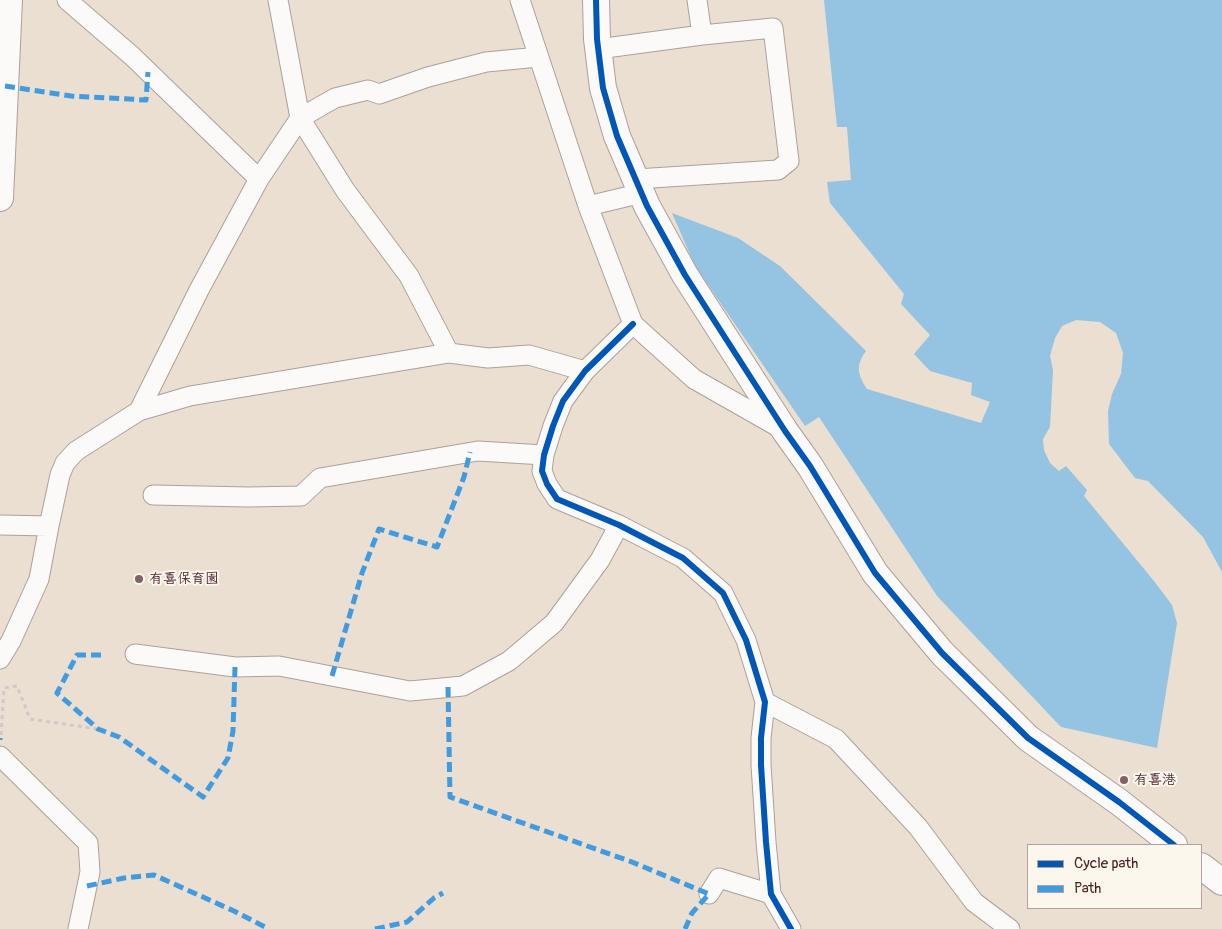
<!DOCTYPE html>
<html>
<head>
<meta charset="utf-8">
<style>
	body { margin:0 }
	#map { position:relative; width:1222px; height:929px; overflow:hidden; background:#eadfd0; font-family:Pangolin,sans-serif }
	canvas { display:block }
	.legend { position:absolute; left:1027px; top:844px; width:175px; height:65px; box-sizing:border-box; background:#fbf7ec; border:1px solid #b4a19f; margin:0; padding:6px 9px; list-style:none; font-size:15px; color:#4a1f2b }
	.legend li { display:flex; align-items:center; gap:10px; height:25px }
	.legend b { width:25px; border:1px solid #b4a19f }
</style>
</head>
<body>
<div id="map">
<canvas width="1222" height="929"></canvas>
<ul class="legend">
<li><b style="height:6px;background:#0057b8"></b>Cycle path</li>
<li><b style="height:6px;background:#409be1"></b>Path</li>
</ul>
</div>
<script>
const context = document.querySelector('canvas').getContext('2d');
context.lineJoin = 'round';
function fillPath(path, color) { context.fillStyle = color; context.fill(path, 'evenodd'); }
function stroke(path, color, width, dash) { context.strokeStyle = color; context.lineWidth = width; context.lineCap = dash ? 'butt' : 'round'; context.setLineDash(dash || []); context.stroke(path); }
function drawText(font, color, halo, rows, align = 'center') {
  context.font = font + ' Pangolin,"Klee One",sans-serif'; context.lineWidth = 4; context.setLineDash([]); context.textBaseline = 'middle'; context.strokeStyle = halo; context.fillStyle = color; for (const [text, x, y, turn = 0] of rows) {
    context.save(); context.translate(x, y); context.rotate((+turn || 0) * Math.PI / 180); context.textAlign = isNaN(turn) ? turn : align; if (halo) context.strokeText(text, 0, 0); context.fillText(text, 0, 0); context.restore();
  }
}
fillPath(new Path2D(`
	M824 0H1222V572L1203 537 1148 481 1135 478 1109 444 1108 411 1112 394 1121 374 1123 353 1116 333 1100 322 1076 320 1062 326 1055 338 1050 356 1053 370 1050 427 1043 439 1044 450 1050 463 1059 471 1066 466 1087 490 1084 496 1154 581 1172 605 1177 623 1157 748 1061 727 937 596 819 417 805 426 695 266 672 213 738 238 780 266 866 351C855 366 858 375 867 389L981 423 990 402 971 395 972 383 930 371 914 354 930 335 901 304 904 294 830 203 827 182 851 180 847 127H837Z`), '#94c4e1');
const street = new Path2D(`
	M67 0 132 56 259 179
	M278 0 300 118 345 190 409 276 449 353
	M520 0 588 206 633 324 694 379 782 429
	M598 49 702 35
	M636 179 778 170 789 161 773 28 702 35 697 0
	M588 206 642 193
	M633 324 585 371 563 401 553 426 544 455 542 471 547 484 557 499 619 525 683 558 723 593 746 640 765 702 761 738V765L766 842 771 894 791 929
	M139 411 199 290 259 179 300 118 335 98 368 90 379 94 428 77 486 62 539 57
	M153 495 248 497 301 496 320 478 478 451 544 455
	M0 525 49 526 60 475 65 463 76 451 139 411 190 396 449 353 488 358 529 355 585 371
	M135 654 235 667 279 666 410 691 463 686 509 661 554 623 600 560 619 525
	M0 659 11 641 39 579 49 526
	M765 702 836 739 918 827 974 902 1010 929
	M0 756 88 843 90 872 78 929
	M709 894 719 878 771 894`);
const secondary = new Path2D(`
	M596 0 597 39 603 88 617 136 647 206 685 275 785 431 810 466 875 573 942 653 1028 738 1119 802 1174 845
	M0 198 9 0
	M1201 866 1222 882`);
stroke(street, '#aca19a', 21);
stroke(secondary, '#aca19a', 28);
stroke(new Path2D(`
	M1 735 4 688 17 686 30 719 98 729`), '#cfc9c7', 3, [4, 4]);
stroke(street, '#fcfaf8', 19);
stroke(secondary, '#fcfaf8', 26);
stroke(new Path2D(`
	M5 86 71 96 146 100 148 72
	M101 655H77L57 693 98 729 119 737 203 797 228 758 233 731 235 667
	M332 676 362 573 379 529 437 547 464 477 470 452
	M448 687 450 797 632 862 709 894 692 913 685 929
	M0 740V738
	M87 886 124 878 154 875 234 911 269 929
	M375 929 407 922 434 898 443 893`), '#409be1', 5, [10, 5]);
stroke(new Path2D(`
	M596 0 597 39 603 88 617 136 647 206 685 275 785 431 810 466 875 573 942 653 1028 738 1119 802 1174 845
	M633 324 585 371 563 401 553 426 544 455 542 471 547 484 557 499 619 525 683 558 723 593 746 640 765 702 761 738V765L766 842 771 894 791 929`), '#0057b8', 6);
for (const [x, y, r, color] of [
	[139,579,5,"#826265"],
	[1124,780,5,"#826265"]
]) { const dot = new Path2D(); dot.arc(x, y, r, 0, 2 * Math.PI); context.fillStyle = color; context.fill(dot); stroke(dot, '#fbf7ec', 2); }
drawText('bold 14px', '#4a1f2b', '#fbf7ec', [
	["有喜保育園",149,579],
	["有喜港",1134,780]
], 'left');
</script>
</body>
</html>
